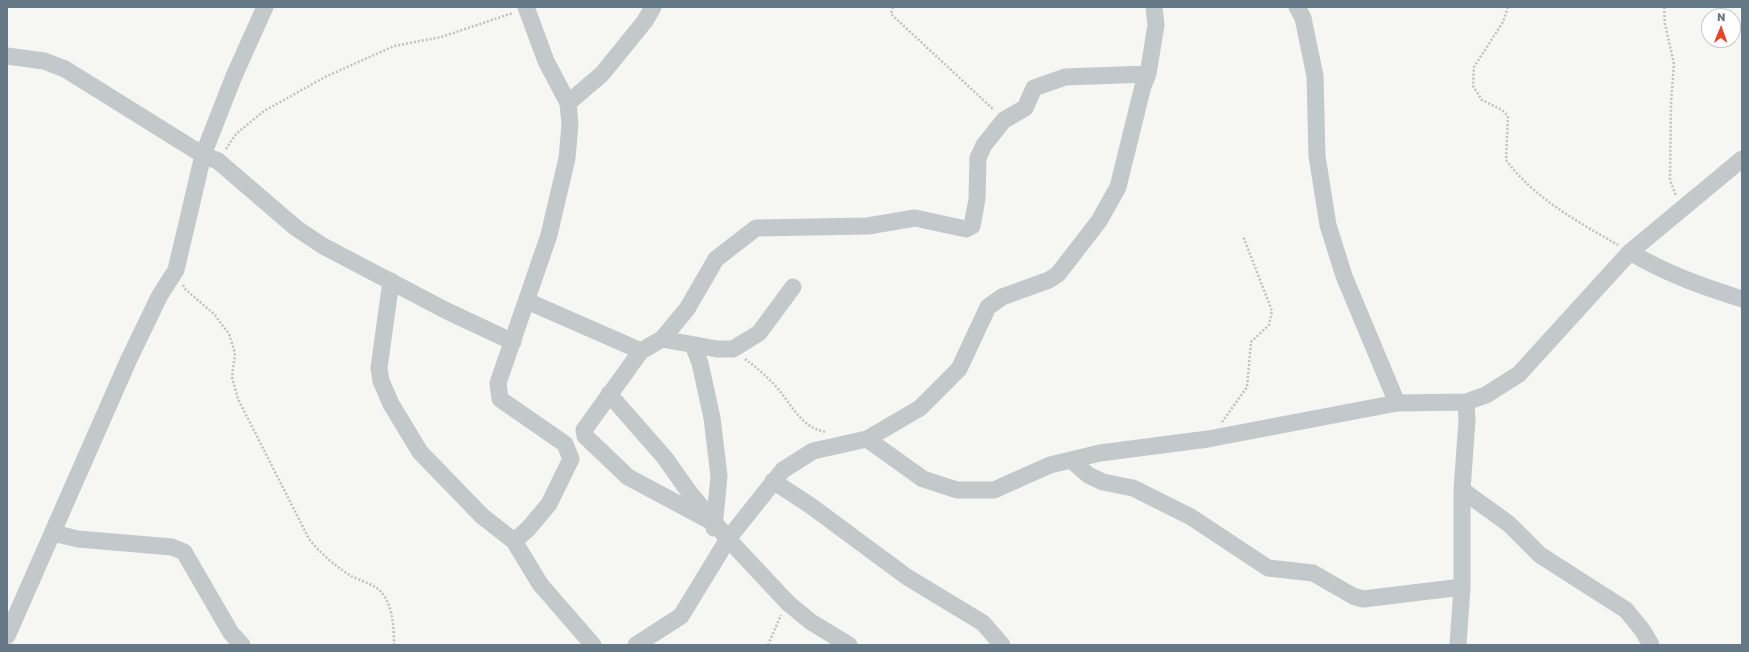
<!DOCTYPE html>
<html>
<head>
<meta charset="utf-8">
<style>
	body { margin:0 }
	#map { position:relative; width:1749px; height:652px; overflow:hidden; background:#f6f6f2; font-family:"Golos Text",sans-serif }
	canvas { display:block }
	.frame { position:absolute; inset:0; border:8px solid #647885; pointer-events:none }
	.north { position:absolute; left:1701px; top:8px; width:40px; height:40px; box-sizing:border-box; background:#fff; border:1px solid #c1c9ce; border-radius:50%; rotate:1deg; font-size:11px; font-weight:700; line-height:16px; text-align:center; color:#647885 }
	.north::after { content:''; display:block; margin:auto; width:14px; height:18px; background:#eb441e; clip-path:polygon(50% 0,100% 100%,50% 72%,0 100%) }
</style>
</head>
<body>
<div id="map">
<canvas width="1749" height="652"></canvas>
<div class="frame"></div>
<div class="north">N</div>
</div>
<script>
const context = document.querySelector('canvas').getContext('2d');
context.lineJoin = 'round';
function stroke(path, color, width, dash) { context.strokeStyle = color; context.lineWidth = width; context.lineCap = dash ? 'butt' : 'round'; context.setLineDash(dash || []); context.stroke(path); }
stroke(new Path2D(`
	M893 7 891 14 994 110
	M1508 7 1503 22 1474 67 1473 86 1482 100 1502 110 1508 116 1506 160C1535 199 1577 221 1618 245
	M1664 7 1665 24 1674 64 1671 103 1670 180 1676 196
	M226 149 236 134 264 111 325 77 394 46 441 37 513 13
	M183 285 185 289 214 314 229 334 235 353 232 377 238 399 309 539C321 554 335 566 351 576 359 580 376 585 381 592 393 605 394 628 394 645
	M745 359C757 368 769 378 779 390 793 407 802 428 826 432
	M1222 422 1247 387 1251 342 1269 325 1272 311 1243 236
	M768 645 781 615`), '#bfc1c3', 2.5, [2, 2]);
stroke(new Path2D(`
	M1297 7 1303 18 1315 76 1317 156 1328 225 1344 276 1397 403
	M7 56 44 61 65 69 203 155 218 161 296 228 323 246 447 311 513 342
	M568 103 602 74 645 21 653 7
	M1630 252C1667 274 1701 286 1742 299
	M391 281 379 368 381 381 391 404 420 452 482 516 514 541 540 584 593 645
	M527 301 641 351
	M662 339 717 349H733L759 333 793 287
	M693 345 700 363 712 418 719 476 714 528
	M609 394 665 458 689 492 728 539 788 603 811 622 849 645
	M867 439 923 479 957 490H994L1050 465 1100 453 1208 439 1397 403 1466 402 1486 395 1519 374 1630 252 1742 159
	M1071 460 1088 475 1103 482 1133 488 1191 517 1268 568 1313 573 1353 596 1363 599 1462 587
	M773 481 811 506 907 577 983 623 1002 645
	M1462 490 1509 524 1540 555 1626 610 1643 631 1651 645
	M714 523 628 477 585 436 584 430 641 351 662 339 687 309 716 259 756 228 868 226 915 218 966 229 972 226 977 199 978 158 984 145 1004 120 1025 108 1034 88 1065 77 1148 74 1156 25 1154 7
	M53 533 78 539 172 547 184 552 231 633 242 645
	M514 541 528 529 549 504 571 459 565 444 500 399 498 383 549 235 567 158 570 125 568 103 546 61 526 7
	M7 636 129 359 160 295 176 270 203 155 234 76 265 7
	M636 645 681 616 728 539 783 470 813 451 867 439 920 408 959 369 988 307 1002 297 1049 280 1058 274 1099 221 1118 187 1143 86 1148 74
	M1458 645 1462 587V490L1467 420 1466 402`), '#c3c8ca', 17);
</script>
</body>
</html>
